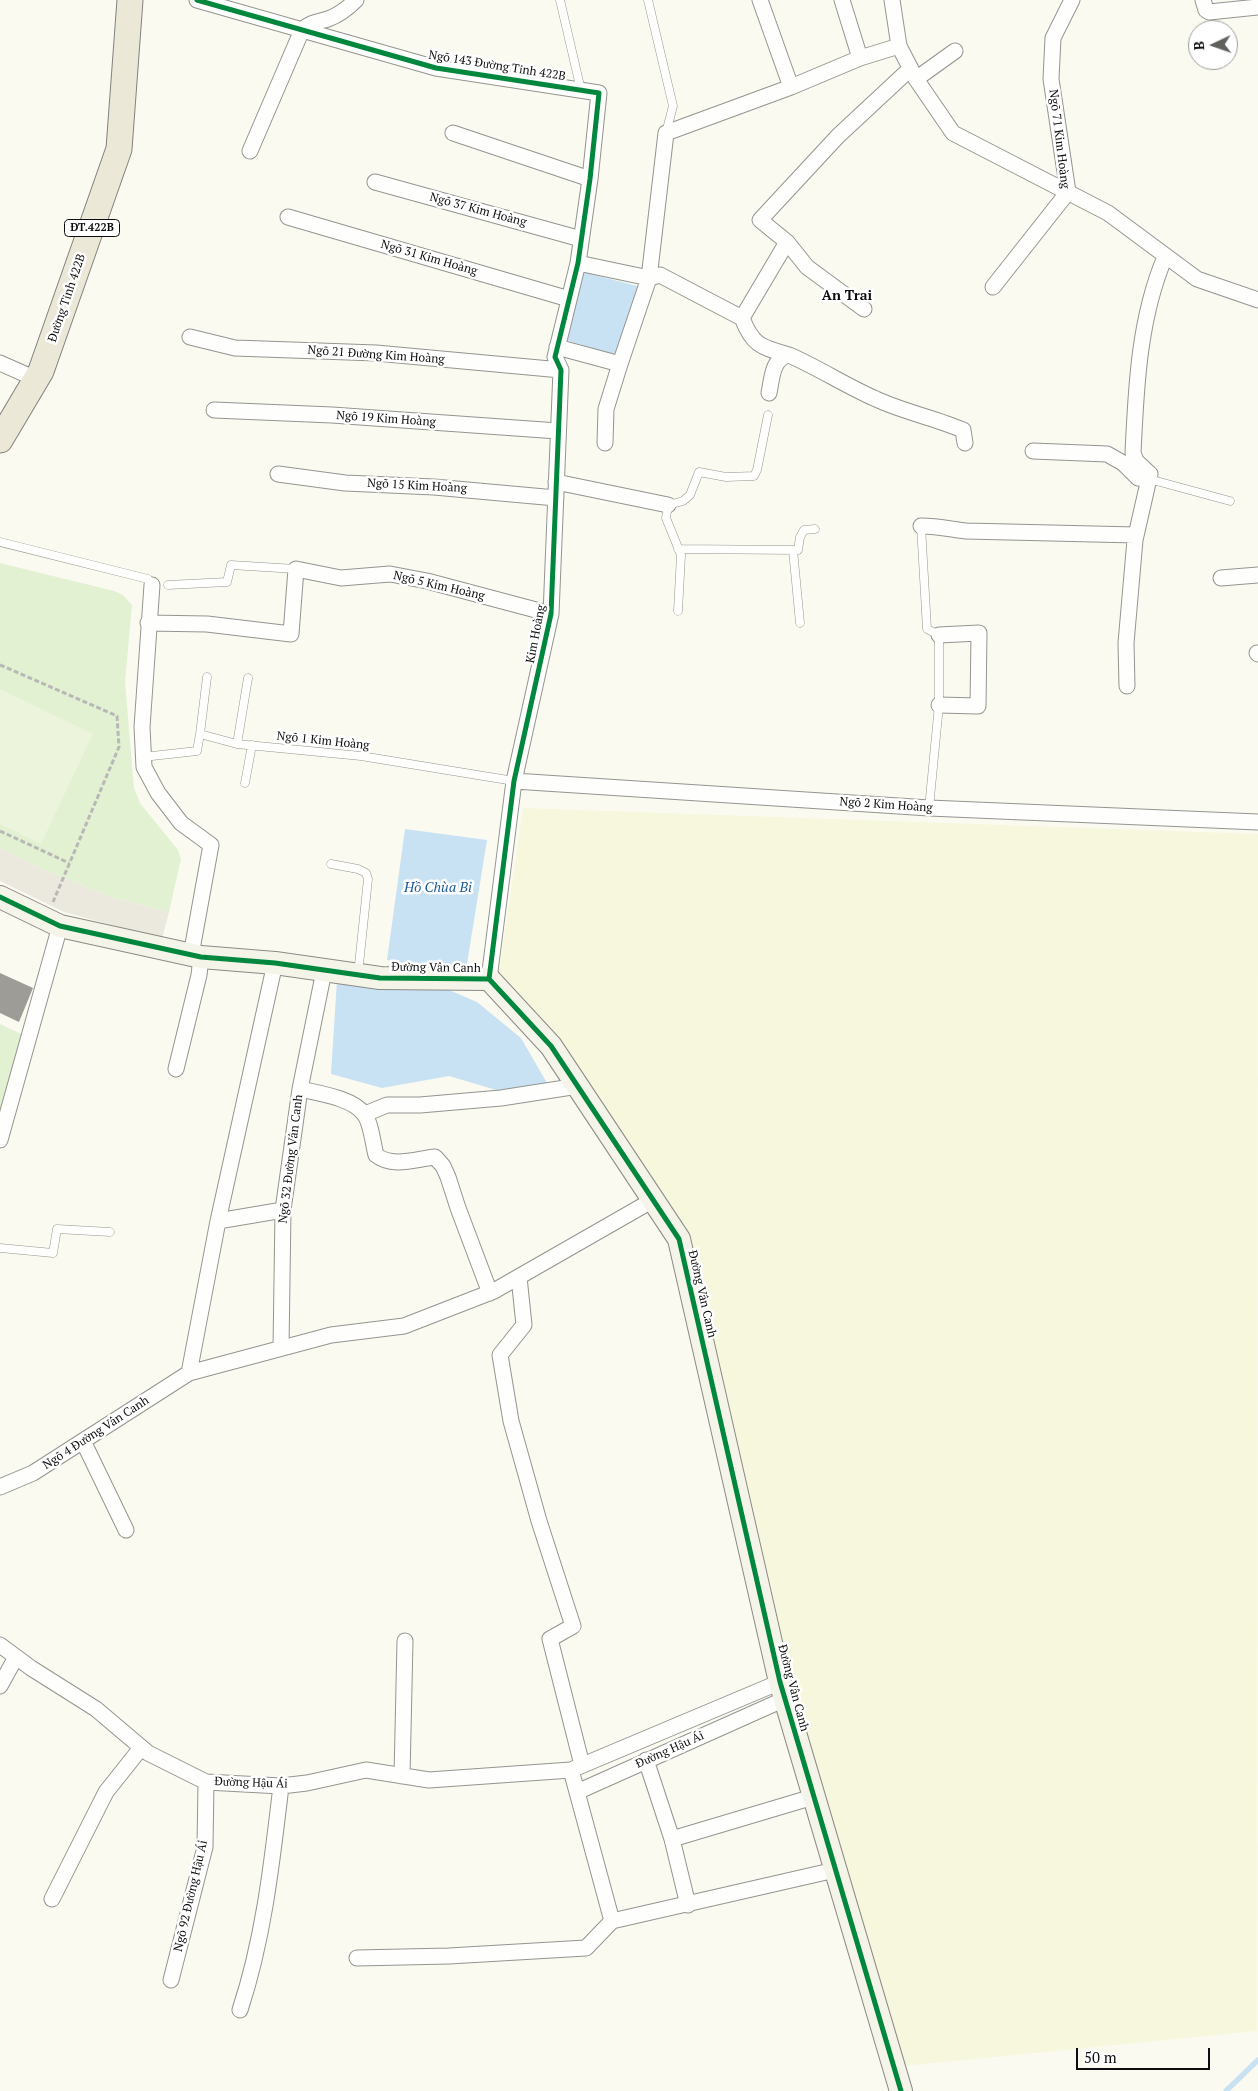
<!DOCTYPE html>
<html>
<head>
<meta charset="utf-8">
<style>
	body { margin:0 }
	#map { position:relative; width:1258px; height:2091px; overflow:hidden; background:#fbfaf1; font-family:"PT Serif",serif }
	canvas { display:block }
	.north { position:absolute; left:1188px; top:20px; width:50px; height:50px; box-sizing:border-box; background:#fff; border:1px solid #9e9e9e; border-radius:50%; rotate:267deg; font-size:14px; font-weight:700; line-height:20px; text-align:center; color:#0d0d0d }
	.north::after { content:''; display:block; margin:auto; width:18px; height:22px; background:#60605d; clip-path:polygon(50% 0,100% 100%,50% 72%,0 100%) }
	.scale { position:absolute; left:1076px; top:2048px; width:134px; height:22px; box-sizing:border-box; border:2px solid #0d0d0d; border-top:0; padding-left:6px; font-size:15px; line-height:18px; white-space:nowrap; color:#0d0d0d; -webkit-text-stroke:4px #fff; paint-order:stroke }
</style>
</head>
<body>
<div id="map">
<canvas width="1258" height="2091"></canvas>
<div class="north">B</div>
<div class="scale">50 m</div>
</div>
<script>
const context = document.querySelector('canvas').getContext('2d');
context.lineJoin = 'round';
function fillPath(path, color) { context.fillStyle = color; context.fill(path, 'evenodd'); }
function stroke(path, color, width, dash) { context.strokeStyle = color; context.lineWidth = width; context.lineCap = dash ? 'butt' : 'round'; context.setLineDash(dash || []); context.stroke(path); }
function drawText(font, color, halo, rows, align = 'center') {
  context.font = font + ' "PT Serif",serif'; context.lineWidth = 5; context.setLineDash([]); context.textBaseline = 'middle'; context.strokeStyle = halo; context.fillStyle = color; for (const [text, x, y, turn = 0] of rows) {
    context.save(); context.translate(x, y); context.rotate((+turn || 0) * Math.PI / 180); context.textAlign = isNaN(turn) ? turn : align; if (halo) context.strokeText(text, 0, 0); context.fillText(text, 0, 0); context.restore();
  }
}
fillPath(new Path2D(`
	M523 808 1258 834 1257 2031 893 2067 780 1682 679 1239 497 987Z`), '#f7f7de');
fillPath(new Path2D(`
	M0 563 114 591 123 595 132 605 125 682 134 788 140 803 178 850 181 859 169 912 108 896 36 866 0 848Z
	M0 1024 25 1036 0 1117Z`), '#e2f1d1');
fillPath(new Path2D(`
	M0 689 93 734 41 844 0 824Z`), '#ecf4db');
fillPath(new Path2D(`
	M0 848 36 866 108 896 169 912 162 939 64 912 0 881Z`), '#ebe9dd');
fillPath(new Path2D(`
	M583 272 641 287 620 357 566 340Z
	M405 829 487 840 465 976 387 960Z
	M337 980 449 990 477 1002 521 1038 547 1083 531 1088 496 1090 449 1076 382 1088 331 1074Z`), '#c8e2f4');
stroke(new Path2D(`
	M1226 2091 1258 2060`), '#c8e2f4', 5.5);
fillPath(new Path2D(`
	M0 973 33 988 19 1022 0 1013Z`), '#9e9c97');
const lane = new Path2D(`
	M560 0 581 90
	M648 0 673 106 666 133
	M1149 479 1230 501
	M921 526 927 629 939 635V705L929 808
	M0 542 148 579 152 585
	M678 549 796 550H798L800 537 804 530 815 529
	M793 550 800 623
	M168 585 227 582 231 565 296 569
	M678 611 681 555 666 518 668 505 683 501 690 495 699 472 726 477 754 476 757 470 768 415
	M200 734 237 744 361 756 514 781
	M237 744 248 678
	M143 757 197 751 200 734 207 677
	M245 783 252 745
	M331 864 358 869 366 873 368 879 358 974
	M0 1248 53 1253 57 1229 110 1232`);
const street = new Path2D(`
	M197 0 436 68 599 93 590 179 578 263 555 357 561 370 551 614 514 781 489 979
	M760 0 791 87
	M842 0 860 58
	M892 0 899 46
	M1203 0 1206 10 1209 12 1258 7
	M916 79 955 51
	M453 133 590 179
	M250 151 302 30C311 22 318 22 328 19 339 15 348 8 356 0
	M375 182 581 239
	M288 217 569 299
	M578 263 649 278 666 133 791 87 860 58 899 46 916 79 953 133 1108 213 1197 279 1258 300
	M993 287 1068 192 1051 79 1053 38 1072 0
	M864 309 807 267 787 242 760 220 838 136 910 69
	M742 318C753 346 761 347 789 355
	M190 337 235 348 376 353 561 370
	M557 347 620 364 649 278 660 275 742 318 787 242
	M0 363 36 379
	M769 393C772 379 772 358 789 355 819 368 846 386 876 399 904 412 935 418 963 430L965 443
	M214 410 332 415 558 431
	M605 443 606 409 620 364
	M1033 451 1107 454 1123 463 1138 478 1149 479
	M278 474 345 483 434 487 556 498
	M556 482 668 505
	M921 526C937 526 950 529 966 531L1136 535
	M1221 578 1258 575
	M152 585 142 727 144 767 158 793 181 823 211 845 191 955
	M148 623 207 624 291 634 296 569 341 578 390 574 427 581 551 614
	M1257 653 1258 654
	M1127 686 1126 643 1135 540 1150 474 1136 461 1133 453C1136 387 1139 318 1165 257
	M939 705 978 706 979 633 939 635
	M514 781 929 808 1258 822
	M176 1069 199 975 201 957
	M300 1089C317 1093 353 1098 364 1114 371 1122 373 1144 376 1155 392 1168 416 1159 435 1157L443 1166 448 1177 458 1208 490 1293
	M365 1114 387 1105H420L501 1098 578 1086
	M0 1140 60 926
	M218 1221 283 1210
	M519 1277 524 1325 500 1355 511 1421 539 1521 573 1626 550 1639 582 1765
	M281 1348 283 1210 300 1089 324 971
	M189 1373 218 1221 275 963
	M83 1441 126 1530
	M0 1487 33 1473 189 1373 331 1335 404 1326 494 1291 653 1200
	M0 1645 31 1668 96 1709 148 1753 206 1782 281 1786 307 1783 366 1770 429 1780 571 1770 780 1682
	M0 1686 16 1657
	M646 1760 672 1839 688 1905
	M571 1770 612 1921
	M402 1776 405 1641
	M577 1792 785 1699
	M672 1839 813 1797
	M52 1899 106 1792 141 1748
	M357 1958 449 1956 586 1948 612 1921 835 1870
	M171 1980 205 1847 206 1782
	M240 2010C264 1937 272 1862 281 1786`);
const secondary = new Path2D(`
	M0 897 60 926 201 957 275 963 380 978 489 979 551 1046 679 1239 780 1682 901 2091`);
const primary = new Path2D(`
	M0 440 41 371 119 149 130 0`);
stroke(lane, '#949490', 9);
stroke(street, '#949490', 17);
stroke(secondary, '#8b8a86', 24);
stroke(primary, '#81817d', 27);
stroke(new Path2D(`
	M0 665 117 716 119 747 53 902
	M0 831 69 863`), '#b8b8b6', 3, [5, 2.5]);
stroke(lane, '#fefefd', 8);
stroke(street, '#fefefd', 15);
stroke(secondary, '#f5f4e9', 22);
stroke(primary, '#ece8d8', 25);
stroke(new Path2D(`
	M197 0 436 68 599 93 590 179 578 263 555 357 561 370 551 614 514 781 489 979
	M0 897 60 926 201 957 275 963 380 978 489 979 551 1046 679 1239 780 1682 901 2091`), '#00873e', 5);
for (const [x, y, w] of [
	[92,228,55]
]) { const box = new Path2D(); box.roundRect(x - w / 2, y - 8.5, w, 17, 4); context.fillStyle = '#fff'; context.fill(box); stroke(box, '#0d0d0d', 1); }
drawText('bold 11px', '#0d0d0d', null, [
	["ĐT.422B",92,228]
]);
drawText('12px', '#0d0d0d', '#fff', [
	["Ngõ 143 Đường Tỉnh 422B",497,66,9],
	["Ngõ 71 Kim Hoàng",1059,139,83],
	["Ngõ 37 Kim Hoàng",478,210,15],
	["Ngõ 31 Kim Hoàng",429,258,16],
	["Đường Tỉnh 422B",67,298,-71],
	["Ngõ 21 Đường Kim Hoàng",376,355,4],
	["Ngõ 19 Kim Hoàng",386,419,4],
	["Ngõ 15 Kim Hoàng",417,486,3],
	["Ngõ 5 Kim Hoàng",439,586,13],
	["Kim Hoàng",536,634,-79],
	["Ngõ 1 Kim Hoàng",323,741,6],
	["Ngõ 2 Kim Hoàng",886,805,4],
	["Đường Vân Canh",436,968,1],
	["Ngõ 32 Đường Vân Canh",291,1159,-83],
	["Đường Vân Canh",702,1294,77],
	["Ngõ 4 Đường Vân Canh",96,1433,-33],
	["Đường Vân Canh",793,1688,75],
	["Đường Hậu Ái",670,1750,-24],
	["Đường Hậu Ái",251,1783,2],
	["Ngõ 92 Đường Hậu Ái",191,1896,-77]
]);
drawText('bold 14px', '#0d0d0d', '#fff', [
	["An Trai",847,296]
]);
drawText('italic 14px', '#18599d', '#fff', [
	["Hồ Chùa Bi",438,888]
]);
</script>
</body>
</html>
